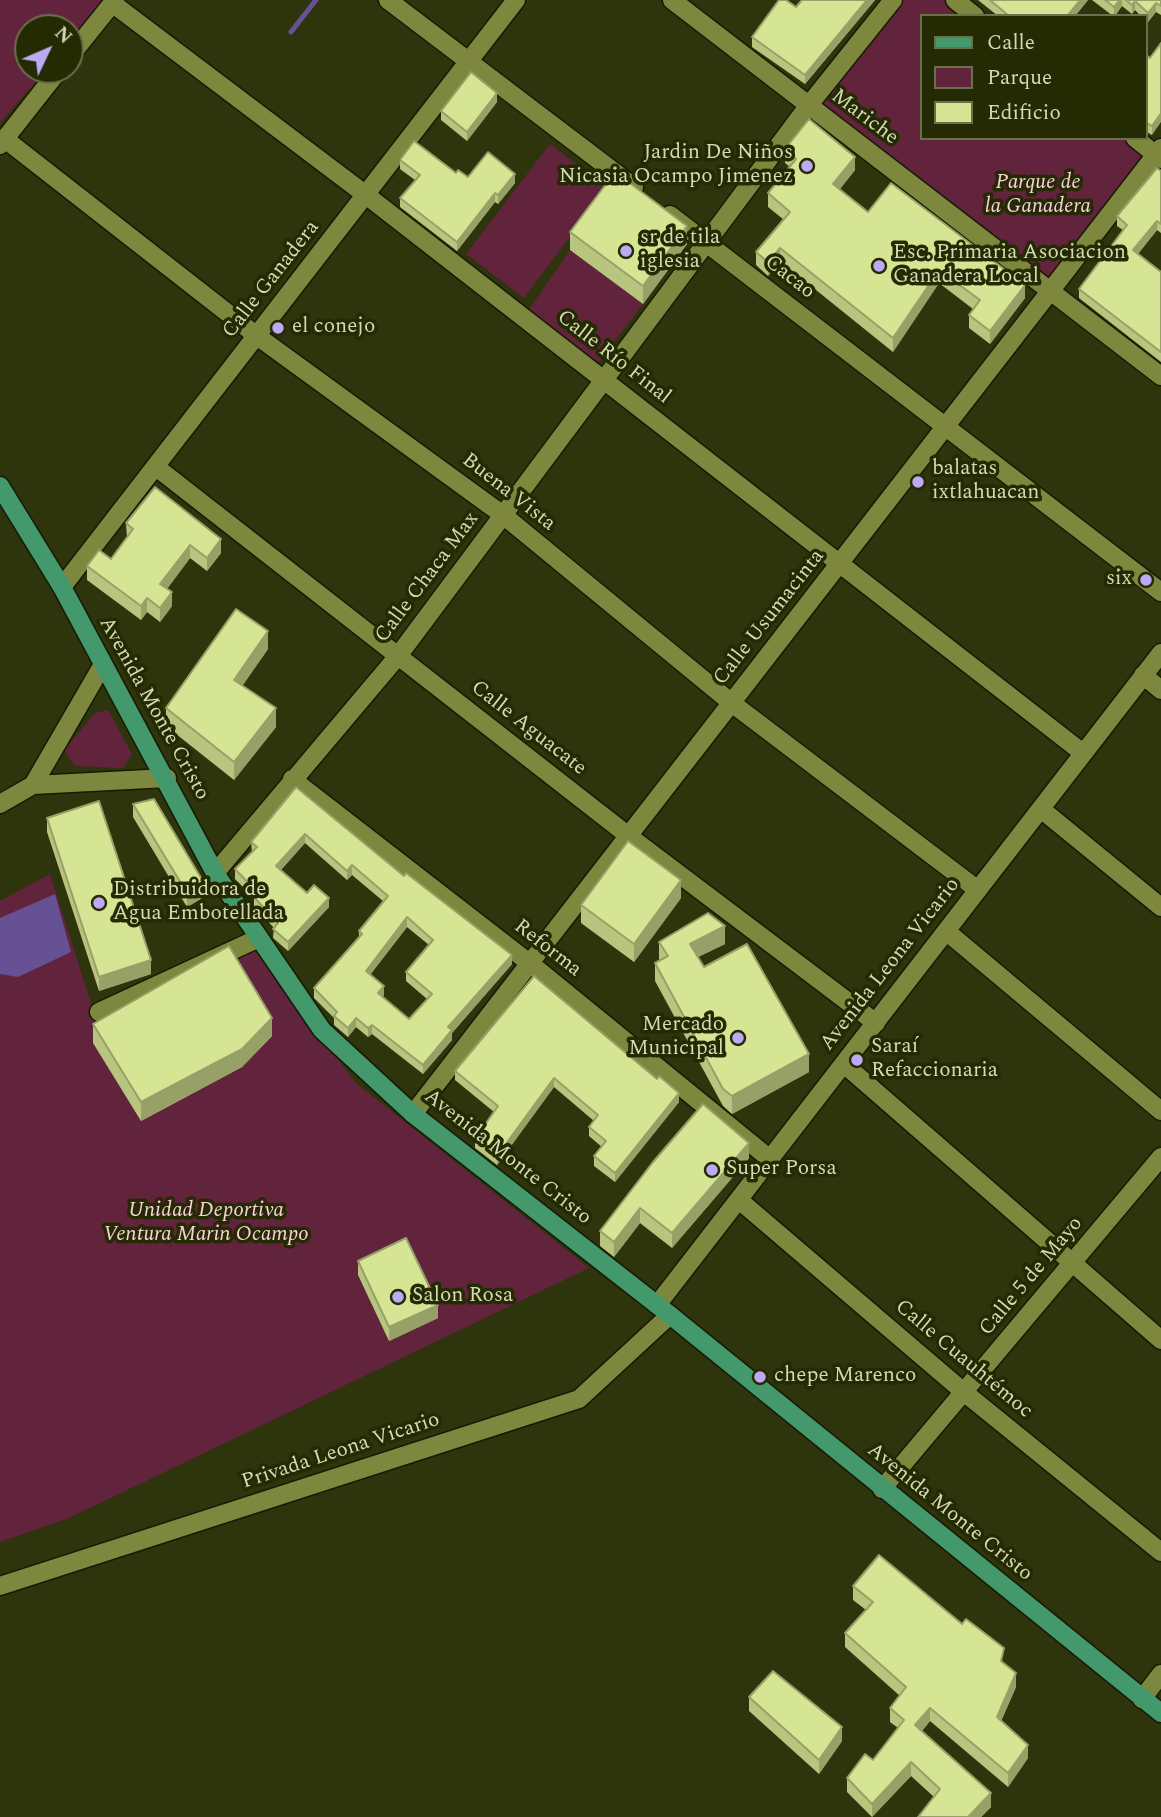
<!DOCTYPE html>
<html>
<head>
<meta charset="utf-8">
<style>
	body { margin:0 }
	#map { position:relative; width:1161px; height:1817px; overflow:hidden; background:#2e340c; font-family:Spectral,serif }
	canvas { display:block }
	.legend { position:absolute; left:920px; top:14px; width:228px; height:126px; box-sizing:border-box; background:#242a01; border:2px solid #6a7049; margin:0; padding:9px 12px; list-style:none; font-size:21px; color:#d3dab5 }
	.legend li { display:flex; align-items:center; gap:14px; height:35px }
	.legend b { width:35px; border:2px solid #6a7049 }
	.north { position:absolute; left:14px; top:14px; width:70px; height:70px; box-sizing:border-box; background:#242a01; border:2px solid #6a7049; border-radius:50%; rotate:46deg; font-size:19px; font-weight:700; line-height:28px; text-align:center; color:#d3dab5 }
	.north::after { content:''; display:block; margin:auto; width:24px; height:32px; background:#bea9f4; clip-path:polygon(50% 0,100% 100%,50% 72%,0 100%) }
</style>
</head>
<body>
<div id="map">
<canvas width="1161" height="1817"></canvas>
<ul class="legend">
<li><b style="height:9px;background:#43986c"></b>Calle</li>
<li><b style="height:19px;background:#62233d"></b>Parque</li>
<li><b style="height:19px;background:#d6e593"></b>Edificio</li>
</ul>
<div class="north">N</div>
</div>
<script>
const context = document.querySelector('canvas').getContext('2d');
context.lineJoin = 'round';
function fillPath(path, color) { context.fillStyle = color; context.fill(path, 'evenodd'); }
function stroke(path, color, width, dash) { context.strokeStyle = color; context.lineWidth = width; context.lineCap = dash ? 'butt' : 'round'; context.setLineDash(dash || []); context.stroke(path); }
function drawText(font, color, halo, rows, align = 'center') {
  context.font = font + ' Spectral,serif'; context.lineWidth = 7; context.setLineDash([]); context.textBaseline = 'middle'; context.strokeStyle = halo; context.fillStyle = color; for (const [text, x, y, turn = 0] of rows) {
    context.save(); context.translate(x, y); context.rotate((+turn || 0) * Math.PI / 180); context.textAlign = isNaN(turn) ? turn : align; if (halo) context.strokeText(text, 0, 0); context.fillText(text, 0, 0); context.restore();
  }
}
fillPath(new Path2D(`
	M0 0H102L70 40V28H28V70H46L0 123Z
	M903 0H944L965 16H921V138H1124L1144 154 1049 277 821 103Z
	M550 144 607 188 524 298 466 254Z
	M570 250 643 304 597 364 527 312Z
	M108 710 132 754 123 768 74 766 64 750 95 713Z
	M50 874 97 1022 253 948 356 1083 589 1268 69 1518 0 1542V901Z`), '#62233d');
fillPath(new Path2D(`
	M55 894 71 952 18 977 0 974V918Z`), '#665194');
stroke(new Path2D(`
	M291 32 316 0`), '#665194', 5);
const minor = new Path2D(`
	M388 0 634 187
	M672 0 1161 376
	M955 0 975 16
	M112 3 366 195 1083 753
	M70 56 115 0
	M1135 138 1161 159
	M5 139 257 336 503 515 733 704 978 890
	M0 145 59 70
	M670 215 1161 592
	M156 467 630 837 876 1023
	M62 587 516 0
	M102 666 33 785 167 778
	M1143 675 1161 690
	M292 779 532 965 770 1159
	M0 804 33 785
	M1041 809 1161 907
	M215 873 398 656 809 105 893 0
	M946 931 1161 1111
	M99 1012 259 938
	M844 1064 1161 1340
	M413 1114 1161 148
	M739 1200 965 1393 1161 1552
	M657 1305 1161 653
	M882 1489 1161 1157
	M0 1586 579 1399 670 1315
	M1142 1699 1161 1674`);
const major = new Path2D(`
	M0 486 62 587 215 873 322 1030 413 1114 670 1315 1161 1713`);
stroke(minor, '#171a04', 21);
stroke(major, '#171a04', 21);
stroke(minor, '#7d883e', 18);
stroke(major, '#43986c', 18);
fillPath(new Path2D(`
	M802 0H875L805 84 752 47V37L796 7Z
	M978 0H1088L1075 16H998Z
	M1092 0H1161V15L1156 12 1148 22 1145 19V16H1141L1135 10 1132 14 1122 6 1115 16H1113Z
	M1161 43 1152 135 1145 131V54L1150 58Z
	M497 102 467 141 441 120V111Z
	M785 149 855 170 840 189 868 212 1025 298 990 344 969 328V315L973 309 939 283 893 352 780 261 768 276 756 265V252L783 219 768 207V193L790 167 785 163Z
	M400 160 456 173 468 177 515 183 498 204 495 202 457 251 400 207V198L415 180 400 169Z
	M1161 171V233L1157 230 1138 254 1161 272V362L1079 298V289L1123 230 1117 226V216Z
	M570 232 687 244 643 304 570 250Z
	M126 523 221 553 207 571 190 558 167 589 172 606 160 622 147 612 141 620 87 580V566L111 559 127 538Z
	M268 649 242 686 276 727 234 780 166 726V708Z
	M296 787 512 964 452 1033V1040L423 1074 372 1034 368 1037 356 1027 348 1037 334 1025V1018L314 998V988L359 937V931L383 901 352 875 347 880 305 843 281 870 307 893 329 907 288 951 273 938 274 928 254 906V898L235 879V869L252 852 251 842ZM407 927 429 945 406 972V981L427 999 409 1019 382 997 384 995 370 975Z
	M133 804 204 897 187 907 133 817Z
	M47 818 151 974 99 991 47 832Z
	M681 898 634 962 581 923V905Z
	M659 942 725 944 698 957 704 967 809 1072 732 1114 723 1106 655 981V963L660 961 659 959Z
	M534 976 679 1102 615 1182 594 1166V1156L602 1147 589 1136V1127L594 1121 554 1087 497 1165 475 1148V1139L494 1112 455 1080V1071Z
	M93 1024 272 1036 242 1067 141 1121 93 1043Z
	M749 1158 672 1248 640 1223 614 1257 600 1246V1231L653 1162Z
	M358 1261 438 1318 389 1341 358 1275Z
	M853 1586 1004 1663 1016 1687 1001 1721 1028 1758 1008 1787 930 1721 922 1731 991 1807 981 1817H918L934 1797 911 1776 872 1817 847 1792V1778L873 1760 898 1728 890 1722V1708L900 1696 845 1647V1633L866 1610 853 1600Z
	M749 1697 842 1741 819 1774 749 1711Z`), '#b8c57e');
fillPath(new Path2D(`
	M867 0H875L805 84V75Z
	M1080 0H1088L1075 16H1068Z
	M1120 0H1122V6L1114 16V7Z
	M1135 1V10L1132 14V5Z
	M1156 3V12L1148 22V13Z
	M497 93V102L467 141V132Z
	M1161 113V122L1152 135V126Z
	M855 157V170L833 197V184Z
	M515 174V183L498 204V195Z
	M495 193V202L457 251V242Z
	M1157 221V230L1133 259V250Z
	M687 226V244L643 304V286Z
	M780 248V261L768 276V262Z
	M939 270V283L893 352V338Z
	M1025 285V298L990 344V331Z
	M221 539V553L207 571V558Z
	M190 545V558L160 598V584Z
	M172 592V606L160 622V608Z
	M147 598V612L141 620V606Z
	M268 631V649L234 698V680Z
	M276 708V727L234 780V762Z
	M305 834V843L276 875V866Z
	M352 865V875L347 880V871Z
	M681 880V898L634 962V944Z
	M204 883V897L187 907V893Z
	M329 898V907L288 951V942Z
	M407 917V927L366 980V971Z
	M725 926V944L690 961V944Z
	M512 955V964L452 1033V1040L423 1074V1065L448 1027Z
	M151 960V974L99 991V977Z
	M384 986V995L378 1002V993Z
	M272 1018V1036L242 1067 141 1121V1102Z
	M356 1018V1027L348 1037V1028Z
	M372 1025V1034L368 1037V1028Z
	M809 1054V1072L732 1114V1096Z
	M554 1078V1087L497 1165V1156Z
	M679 1093V1102L615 1182V1173Z
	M749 1143V1158L672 1248V1233Z
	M640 1208V1223L614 1257V1242Z
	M438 1305V1318L389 1341V1327Z
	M1016 1673V1687L997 1731V1717Z
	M930 1708V1721L915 1739V1725Z
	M842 1727V1741L819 1774V1760Z
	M1028 1745V1758L1008 1787V1773Z
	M911 1762V1776L872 1817V1804Z
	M991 1793V1807L981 1817H968Z`), '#96a067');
const building = new Path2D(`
	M779 0H786L796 7 802 0H867L805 75 752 37Z
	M990 0H1080L1068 15 1069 16H1009Z
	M1105 0H1120L1114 7Z
	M1126 0H1161V6L1156 3 1148 13 1135 1 1132 5Z
	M1161 43V113L1152 126 1145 122V54L1150 58Z
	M471 72 497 93 467 132 441 111Z
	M809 119 855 157 833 184 868 212 891 183 1025 285 990 331 969 315 980 300 939 270 893 338 780 248 768 262 756 252 790 212 768 193 796 159 785 149Z
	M414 141 456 173 458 170 468 177 488 152 515 174 498 195 495 193 457 242 400 198 420 175 400 160Z
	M1157 168 1161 171V224L1157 221 1133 250 1161 272V352L1079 289 1127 225 1117 216Z
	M615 172 687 226 643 286 570 232Z
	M155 487 221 539 207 558 190 545 160 584 172 592 160 608 147 598 141 606 87 566 99 550 111 559 133 529 126 523Z
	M236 609 268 631 234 680 276 708 234 762 166 708Z
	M296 787 404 876 406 873 512 955 448 1027 452 1030 423 1065 372 1025 368 1028 356 1018 348 1028 334 1016 337 1012 314 988 362 934 359 931 388 896 352 865 347 871 305 834 276 866 307 893 314 885 329 898 288 942 273 929 278 923 254 897 258 893 235 869 257 847 251 842ZM407 917 433 940 406 972 432 994 409 1019 378 993 384 986 366 971Z
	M154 799 204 883 187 893 133 804Z
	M99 801 151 960 99 977 47 818Z
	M628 841 681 880 634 944 581 905Z
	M708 913 725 926 690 944 704 967 747 944 809 1054 732 1096 723 1089 655 963 668 956 659 942Z
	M229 946 272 1018 242 1049 141 1102 93 1024Z
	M534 976 657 1079 659 1076 679 1093 615 1173 594 1156 606 1141 589 1127 598 1115 554 1078 497 1156 475 1139 498 1106 455 1071Z
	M703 1104 749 1143 672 1233 640 1208 614 1242 600 1231 653 1162Z
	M406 1238 438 1305 389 1327 358 1261Z
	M879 1555 962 1624 966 1619 1004 1648 1001 1661 1016 1673 997 1717 1028 1745 1008 1773 930 1708 915 1725 991 1793 968 1817H918L940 1789 911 1762 872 1804 847 1778 865 1754 873 1760 904 1720 890 1708 906 1687 845 1633 873 1602 853 1586Z
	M773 1671 842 1727 819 1760 749 1697Z`);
fillPath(building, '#d6e593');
stroke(building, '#96a067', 2);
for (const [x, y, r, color] of [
	[807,166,7,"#bea9f4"],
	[626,251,7,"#bea9f4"],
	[879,266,7,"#bea9f4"],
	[278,328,7,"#bea9f4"],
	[918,482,7,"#bea9f4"],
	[1146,580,7,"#bea9f4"],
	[99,903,7,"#bea9f4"],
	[738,1038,7,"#bea9f4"],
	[857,1060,7,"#bea9f4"],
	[712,1170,7,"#bea9f4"],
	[398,1297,7,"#bea9f4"],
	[760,1377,7,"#bea9f4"]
]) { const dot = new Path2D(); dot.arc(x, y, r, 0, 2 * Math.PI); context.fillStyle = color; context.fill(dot); stroke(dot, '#242a01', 2.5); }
drawText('21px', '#d3dab5', '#242a01', [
	["Mariche",864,118,37],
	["Cacao",789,278,38],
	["Calle Ganadera",272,280,-52],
	["Calle Río Final",613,358,38],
	["Buena Vista",508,493,38],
	["Calle Chaca Max",428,578,-53],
	["Calle Usumacinta",770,618,-52],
	["Avenida Monte Cristo",153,709,61],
	["Calle Aguacate",528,729,38],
	["Reforma",547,949,38],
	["Avenida Leona Vicario",891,965,-52],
	["Avenida Monte Cristo",507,1158,38],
	["Calle 5 de Mayo",1032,1277,-50],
	["Calle Cuauhtémoc",963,1360,40],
	["Privada Leona Vicario",341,1452,-18],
	["Avenida Monte Cristo",949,1513,39]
]);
drawText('21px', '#d3dab5', '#242a01', [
	["Jardin De Niños",793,154,"right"],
	["Nicasia Ocampo Jimenez",793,178,"right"],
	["sr de tila",640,239],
	["iglesia",640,263],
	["Esc. Primaria Asociacion",893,254],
	["Ganadera Local",893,278],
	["el conejo",292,328],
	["balatas",932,470],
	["ixtlahuacan",932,494],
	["six",1132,580,"right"],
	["Distribuidora de",113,891],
	["Agua Embotellada",113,915],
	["Mercado",724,1026,"right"],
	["Municipal",724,1050,"right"],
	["Saraí",871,1048],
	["Refaccionaria",871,1072],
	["Super Porsa",726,1170],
	["Salon Rosa",412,1297],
	["chepe Marenco",774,1377]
], 'left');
drawText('italic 21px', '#fdd0df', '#242a01', [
	["Parque de",1038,184],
	["la Ganadera",1038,208],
	["Unidad Deportiva",206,1212],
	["Ventura Marin Ocampo",206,1236]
]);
</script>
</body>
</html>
